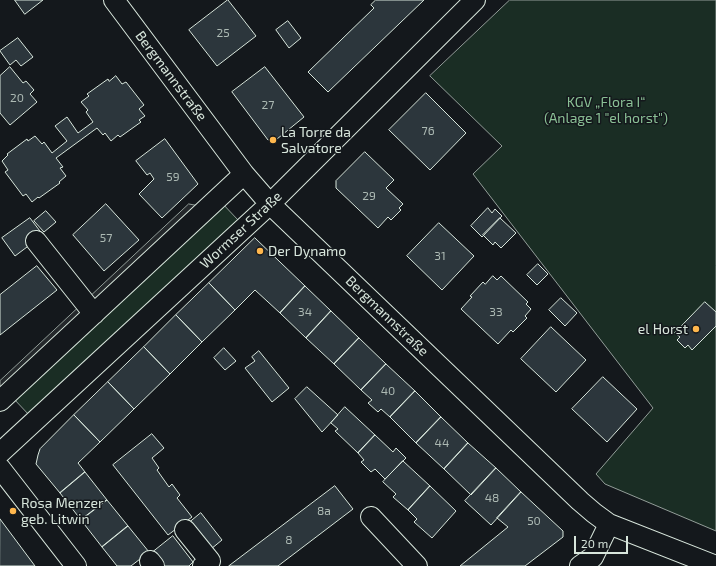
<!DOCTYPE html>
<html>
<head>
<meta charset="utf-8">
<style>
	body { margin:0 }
	#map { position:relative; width:716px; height:566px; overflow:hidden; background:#14181c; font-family:"Exo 2",sans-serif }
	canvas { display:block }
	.scale { position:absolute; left:574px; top:536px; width:54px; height:18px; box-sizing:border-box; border:2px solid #d8e6dc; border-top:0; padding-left:5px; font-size:12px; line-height:14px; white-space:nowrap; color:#d8e6dc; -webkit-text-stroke:3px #14181c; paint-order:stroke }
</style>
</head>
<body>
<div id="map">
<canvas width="716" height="566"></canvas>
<div class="scale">20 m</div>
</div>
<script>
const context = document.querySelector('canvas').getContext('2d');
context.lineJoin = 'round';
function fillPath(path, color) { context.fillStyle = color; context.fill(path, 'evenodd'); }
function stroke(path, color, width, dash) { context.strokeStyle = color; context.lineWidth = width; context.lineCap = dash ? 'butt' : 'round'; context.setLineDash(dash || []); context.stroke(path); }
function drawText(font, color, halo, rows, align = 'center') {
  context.font = font + ' "Exo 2",sans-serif'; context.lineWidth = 3; context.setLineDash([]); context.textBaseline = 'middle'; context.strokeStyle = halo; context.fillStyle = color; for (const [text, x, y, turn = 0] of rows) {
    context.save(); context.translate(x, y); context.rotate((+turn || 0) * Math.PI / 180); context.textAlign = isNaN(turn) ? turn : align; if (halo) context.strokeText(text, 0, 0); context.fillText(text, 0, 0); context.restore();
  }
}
const green = new Path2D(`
	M510 0H716V531L605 484 596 474 653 408 473 174 502 146 430 76Z
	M221 202 238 220 30 416 13 398Z`);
fillPath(green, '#1a2d24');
stroke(green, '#939e99', 1);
const parking = new Path2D(`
	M189 204 205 207 11 388 0 386V381Z`);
fillPath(parking, '#24282b');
stroke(parking, '#939e99', 1);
const building = new Path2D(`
	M15 0H43L25 14Z
	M228 0 256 36 217 66 189 30Z
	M376 0H424L328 92 308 72 374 8 371 5Z
	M288 21 301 38 289 48 276 30Z
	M18 38 33 57 21 66 16 60 10 65 0 51Z
	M10 67 23 83 26 81 34 90 30 94 37 102 10 125 0 113V76Z
	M265 67 304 117 277 139 268 140 232 92Z
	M116 76 122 84 126 82 144 105 139 109 145 116 139 120 141 122 120 137 118 135 111 141 105 133 103 135 97 128 56 158 63 167 60 168 66 176 59 182 60 183 39 198 38 197 32 202 26 194 23 196 5 172 8 170 2 161 8 155 7 154 27 139 28 141 35 136 42 144 44 142 52 153 67 141 55 126 67 117 78 133 93 122 86 112 88 110 81 102 89 96 87 94 108 79 109 81Z
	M426 93 466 133 430 170 389 130Z
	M165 139 198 184 162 218 139 194 154 179 150 173 147 175 136 161Z
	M365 152 394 180 386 188 403 204 399 208 401 210 391 220 388 217 378 228 336 188V181Z
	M106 204 139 240 104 271 73 235Z
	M488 208 492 213 495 209 502 216 482 237 471 226Z
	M46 211 56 222 44 232 34 221Z
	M30 218 43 235 15 256 2 238Z
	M500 218 516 233 501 248 495 242 493 245 483 235Z
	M439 223 474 256 442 290 407 256Z
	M255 238 305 286 280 313 255 290 235 310 209 283Z
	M538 264 548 274 537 285 527 275Z
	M37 266 57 290 0 335V295Z
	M493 276 497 280 501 276 528 302 526 304 531 309 525 316 527 318 513 332 511 330 498 344 461 309 472 297 470 296 483 282 485 284Z
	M209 283 235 310 202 342 176 315Z
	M305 286 331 311 306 338 280 313Z
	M561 298 577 313 565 326 549 310Z
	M705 302 716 312V326L692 350 688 345 685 348 677 340 680 337 675 333Z
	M331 311 359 338 334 364 306 338Z
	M176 315 202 342 170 374 144 347Z
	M551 327 586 360 556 392 521 359Z
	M359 338 386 364 361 390 334 364Z
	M144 347 170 374 134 409 108 382Z
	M224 348 236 361 225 370 214 358Z
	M259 351 289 388 272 402 245 368 255 361 252 357Z
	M386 364 415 391 390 417 381 409 378 412 368 403 372 400 361 390Z
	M603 377 637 409 607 442 572 409Z
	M108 382 134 409 100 442 74 415Z
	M307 387 338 415 322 432 295 399Z
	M415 391 441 417 416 443 390 417Z
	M345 407 375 435 358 453 335 431 338 429 331 423Z
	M74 415 100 442 78 463 85 472 60 493 36 464 38 455 40 449Z
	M441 417 468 443 444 469 416 443Z
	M152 434 164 448 152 458 159 468 157 470 169 487 172 484 180 495 177 498 192 517 168 535 113 465Z
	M375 435 393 452 396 448 406 458 385 479 375 469 371 472 361 462 364 460 358 453Z
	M468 443 496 468 471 495 444 469Z
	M403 461 430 486 408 510 393 497 396 494 383 482Z
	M496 468 521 492 491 525 465 501Z
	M85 472 107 500 81 520 60 493Z
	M335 486 353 509 278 566H229Z
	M430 486 456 511 432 538 414 522 417 519 408 510Z
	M521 492 563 531V537L525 566H460L508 527 497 518Z
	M107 500 128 526 102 547 81 520Z
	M201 513 222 540 211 549 189 523Z
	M0 519 35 566H0Z
	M128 526 149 552 131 566H117L102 547Z
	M173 536 193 562 189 566H164L153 552Z`);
fillPath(building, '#2c363c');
stroke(building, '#d8e6dc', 1);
const minor = new Path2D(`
	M114 0 244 174 270 204 580 501 594 513 609 524 716 566
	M36 241 94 314
	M0 401 244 174
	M0 453 270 204 475 0
	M0 468 76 566
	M371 517 417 566
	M185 530 210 561 203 566
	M150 561 154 566
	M580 566 593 557 609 524`);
stroke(minor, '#d8e6dc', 22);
stroke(minor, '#14181c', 20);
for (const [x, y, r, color] of [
	[273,140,4,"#ffb74d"],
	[260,251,4,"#ffb74d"],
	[696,329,4,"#ffb74d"],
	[13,511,4,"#ffb74d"]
]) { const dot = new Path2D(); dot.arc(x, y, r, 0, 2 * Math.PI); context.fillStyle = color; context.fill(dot); stroke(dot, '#14181c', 1.5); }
drawText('12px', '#adbab4', null, [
	["25",223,33],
	["20",17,98],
	["27",268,105],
	["76",428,131],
	["59",173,177],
	["29",369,196],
	["57",106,238],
	["31",440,256],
	["34",305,312],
	["33",496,312],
	["40",388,391],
	["44",442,443],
	["48",492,498],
	["8a",324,511],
	["50",534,521],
	["8",289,540]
]);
drawText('14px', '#d8e6dc', '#14181c', [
	["Bergmannstraße",171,76,53],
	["Wormser Straße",241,230,-43],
	["Bergmannstraße",387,316,44]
]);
drawText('14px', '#8ac095', '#14181c', [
	["KGV „Flora I“",606,102],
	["(Anlage 1 \"el horst\")",606,118]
]);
drawText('14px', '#d8e6dc', '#14181c', [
	["La Torre da",281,132],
	["Salvatore",281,148],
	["Der Dynamo",268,251],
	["el Horst",688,329,"right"],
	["Rosa Menzer",21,503],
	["geb. Litwin",21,519]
], 'left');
</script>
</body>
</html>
